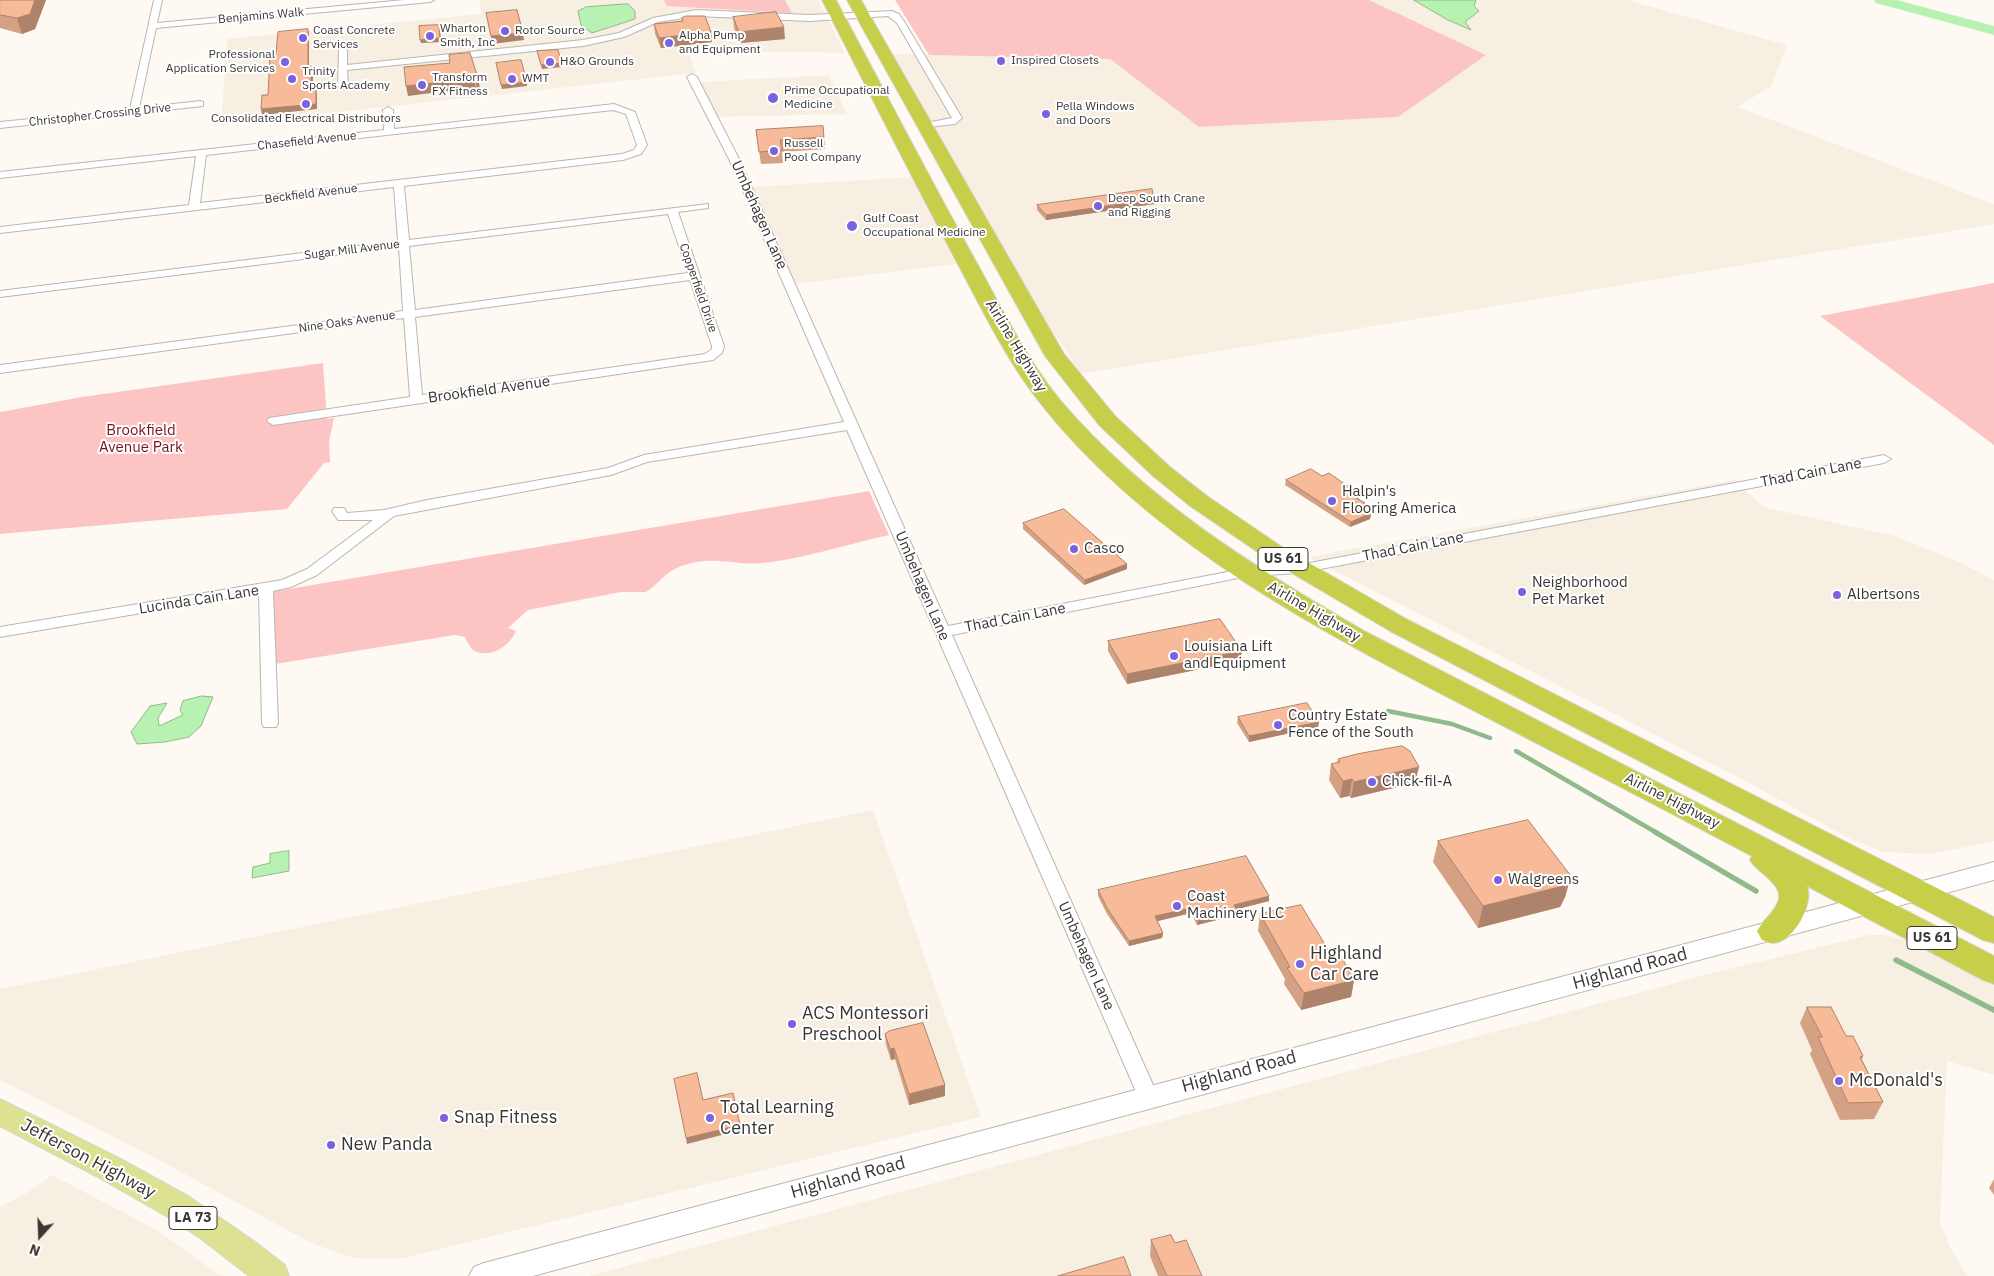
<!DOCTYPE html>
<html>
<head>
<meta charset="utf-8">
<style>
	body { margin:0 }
	#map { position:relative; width:1994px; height:1276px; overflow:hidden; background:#fefaf3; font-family:"IBM Plex Sans",sans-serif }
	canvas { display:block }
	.north { position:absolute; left:15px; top:1211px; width:50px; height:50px; -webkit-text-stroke:4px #fff; paint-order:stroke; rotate:200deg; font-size:14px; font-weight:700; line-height:20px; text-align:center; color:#393734 }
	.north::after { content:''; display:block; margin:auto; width:18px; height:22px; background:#393734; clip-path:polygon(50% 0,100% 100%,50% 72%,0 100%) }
</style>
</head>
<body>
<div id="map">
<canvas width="1994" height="1276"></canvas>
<div class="north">N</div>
</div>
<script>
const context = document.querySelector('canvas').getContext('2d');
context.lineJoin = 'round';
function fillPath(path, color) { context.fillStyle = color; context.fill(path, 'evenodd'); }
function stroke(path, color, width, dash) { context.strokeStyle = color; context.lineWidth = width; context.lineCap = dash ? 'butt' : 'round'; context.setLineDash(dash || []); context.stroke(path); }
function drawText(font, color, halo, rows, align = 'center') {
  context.font = font + ' "IBM Plex Sans",sans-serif'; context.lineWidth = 4; context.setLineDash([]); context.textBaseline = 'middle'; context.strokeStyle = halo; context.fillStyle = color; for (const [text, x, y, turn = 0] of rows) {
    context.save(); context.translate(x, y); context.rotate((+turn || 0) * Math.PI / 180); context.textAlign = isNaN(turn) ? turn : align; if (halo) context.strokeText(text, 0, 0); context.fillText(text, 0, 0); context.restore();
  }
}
fillPath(new Path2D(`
	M479 0H818L845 53 688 50 696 73 221 125 227 39 481 14Z
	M1368 0H1627L1787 45 1771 86 1738 107 1994 204V224L1081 374 1043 316 893 54 1110 59 1199 127 1398 117 1485 55Z
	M829 75 847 114 717 117 699 82Z
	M911 177 956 264 794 284 750 187Z
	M1735 480 1763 507 1895 536 1955 560 1994 580V841L1933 854 1883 852 1850 839 1749 783 1308 557Z
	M873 810 981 1117 403 1258 366 1259 350 1257 311 1243 157 1159 0 1080V989Z
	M1869 935H1885L1906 940 1994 986V1075L1947 1061 1940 1222 1952 1252 1968 1276H589L1701 976Z
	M52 1175 157 1230 221 1276H0V1207L30 1191Z`), '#f7efe1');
fillPath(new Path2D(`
	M664 0H785L792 13 667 6Z
	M895 0H1369L1486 55 1398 117 1199 127 1110 59 929 55Z
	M1994 283V445L1820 316Z
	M323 363 327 419 334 418 329 442 330 462 324 463 287 509 0 534V412L82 397Z
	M869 491 889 535C849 544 802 559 762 563 731 566 713 554 679 567 665 572 658 585 646 592H621L528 610 508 628 516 631C510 646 489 660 473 650 470 648 467 641 465 637L455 635 275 664 271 592Z`), '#fcc5c4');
const water = new Path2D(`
	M1414 0H1476L1474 6 1479 11 1465 22 1471 30 1448 20Z
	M628 4 635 11V19L592 33 581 25 578 11 586 7Z
	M202 696 213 697 201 726 189 737 165 742 137 744 131 732 150 706 167 703 158 718 159 726 183 715 180 710 183 701Z
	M289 851V871L252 878 253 867 270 863V854Z`);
fillPath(water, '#b7f2b2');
stroke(water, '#91ba8c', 1);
stroke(new Path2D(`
	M1388 711 1452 724 1490 738
	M1516 751 1657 833`), '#91ba8c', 4.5);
stroke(new Path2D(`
	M1655 832 1756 891
	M1896 960 1994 1010`), '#91ba8c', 5.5);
fillPath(new Path2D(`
	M1874 0H1897L1994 26V35L1876 3Z`), '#b7f2b2');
const street = new Path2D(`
	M154 0H162L157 23 404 0H434L430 2 156 28 139 108 200 101 203 102V106L0 128V122L130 109Z
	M696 10 810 15 892 11 899 14 905 23 962 118 955 124 921 128V124L952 118 897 23 888 16 810 21 696 16 658 22 624 37 583 46 347 70 348 86 343 89 338 86 339 50 343 47 347 50V65L583 40 619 33 653 18Z
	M692 74 697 77 739 159 948 626 1248 568 1299 565 1884 455 1891 459 1884 463 1299 573 1248 576 952 635 1158 1096 1155 1102 1148 1104 1141 1102 1138 1096 847 430 647 462 611 475 394 516 317 575 291 587 273 591 278 723 276 727H264L262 723 259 593 0 637V627L282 580 307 569 373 520H338L332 511 334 508H344L347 513 384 510 427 500 608 468 644 455 844 422 729 159 687 77Z
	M614 104 635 112 647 145 641 154 623 160 404 186 409 240 708 204V208L678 212 724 346 722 353 713 360 273 425 267 421 269 418 410 397 404 318 0 373V365L403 311 399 247 0 297V291L398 241 394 187 0 233V227L189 205 196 156 0 178V172L384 130 383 110 388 107 393 110 394 129ZM613 110 626 114 637 145 634 150 622 154 200 203 206 155ZM668 214 688 273 415 310 409 246ZM690 280 712 346V349L705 354 422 395 415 317Z`);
const secondary = new Path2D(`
	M1994 862V880L533 1276H469L474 1267 484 1263Z`);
const primary = new Path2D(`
	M0 1099 117 1157 188 1196 254 1241 285 1265 289 1276H249L200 1238 166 1216 96 1176 0 1126Z`);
const highway = new Path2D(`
	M822 0H836C882 86 927 173 974 258 1001 306 1025 357 1060 400 1144 499 1255 568 1366 632L1994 956V984L1983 980 1807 886C1814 904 1794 942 1773 943 1770 943 1765 941 1762 940L1757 931C1762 922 1771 915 1776 906 1789 886 1758 874 1750 860L1752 856C1665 810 1577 764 1490 719 1329 636 1150 545 1037 399 1004 356 980 305 954 257 909 172 866 86 822 0Z
	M847 0H861L1064 354 1115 416 1170 467 1207 496 1285 549 1408 620 1994 917V943L1983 940 1390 631 1268 559 1190 506 1153 476 1099 425 1045 356Z`);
stroke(street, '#bab6b0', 2);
stroke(secondary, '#bab6b0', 2);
stroke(primary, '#d7d7d6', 2);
stroke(highway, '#d7d7d6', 2);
fillPath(street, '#fff');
fillPath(secondary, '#fff');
fillPath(primary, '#dde292');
fillPath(highway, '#c7ce49');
fillPath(new Path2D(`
	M0 0H46L35 29 22 34 0 28Z
	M733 17 785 39 740 43 734 28Z
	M682 18 711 32 712 42 661 48 655 34 654 24 682 21Z
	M823 126 825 149 782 152 783 163 761 164 756 130Z
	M1154 204 1046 220 1037 210V205Z
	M1286 480 1359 499 1365 503 1363 509 1371 513 1370 519 1350 527 1285 485Z
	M1023 523 1127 569 1084 585 1023 529Z
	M1108 641 1242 651 1240 661 1127 684 1108 651Z
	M1238 717 1319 722 1318 727 1249 742 1237 723Z
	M1338 759 1415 783 1351 798 1349 796 1340 798 1329 780 1331 764 1337 763Z
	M1438 841 1571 876 1565 897 1560 907 1478 928 1433 862Z
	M1098 890 1269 901 1237 909V915L1197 925 1191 913 1157 921 1163 933 1162 938 1129 946 1107 914 1098 896Z
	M1260 914 1332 956 1354 980 1351 997 1301 1010 1284 984 1285 979 1258 931Z
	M1807 1007 1846 1036 1863 1056 1862 1060 1883 1102 1874 1119 1840 1120 1810 1054 1812 1050 1800 1023Z
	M885 1034 945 1096 909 1105 895 1059 891 1060 886 1045Z
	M1994 1179V1195L1989 1188Z
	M1151 1240 1202 1276H1158L1150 1256Z`), '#d4a184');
fillPath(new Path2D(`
	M35 0H46L35 29 22 34 17 18Z
	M784 27 785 39 740 43 739 32Z
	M440 28 441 42 421 43 420 40Z
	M308 29 309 34V72L308 67Z
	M711 32 712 42 661 48 659 38Z
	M523 33 524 40 492 44 491 36Z
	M562 63V67L542 69 541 65Z
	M311 66 313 72V96L311 90Z
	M478 78 480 88 477 89 475 79Z
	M453 81 475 82 477 92 455 94V90L408 96 406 86Z
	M527 82V86L502 89 501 85Z
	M316 90 317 95V109L262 115 261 109Z
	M1154 199V204L1046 220V215Z
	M1359 494V499L1354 497Z
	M1365 503 1364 508 1358 511 1359 506Z
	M1371 513 1370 519 1350 527 1351 522Z
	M1127 564V569L1084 585 1085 580Z
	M1242 651 1240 661 1127 684V674Z
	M1319 722 1318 727 1249 742V736Z
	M1419 767 1415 783 1351 798 1354 782Z
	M1352 779 1349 796 1340 798 1343 781Z
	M1571 876 1565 897 1560 907 1478 928 1483 906Z
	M1269 896V901L1234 910V905Z
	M1192 908 1191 913 1154 922 1155 916Z
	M1237 910V915L1197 925 1198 920Z
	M1163 933 1162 938 1129 946V941Z
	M1354 980 1351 997 1301 1010 1304 993Z
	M894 1048 895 1059 891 1060 890 1049Z
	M945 1085V1096L909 1105V1094Z
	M740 1125 741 1130 687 1144 686 1138Z`), '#ad836b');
const building = new Path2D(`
	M0 0H35L30 14 17 18 0 15Z
	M517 10 523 33 491 36 486 13Z
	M776 12 784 27 739 32 733 17Z
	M686 16H705L711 32 659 38 654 24 683 21 682 18Z
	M439 25 440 38 420 40 419 26Z
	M308 29V67L311 66V90H316V104L261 109 262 95H268L270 54 276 53 278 32Z
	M558 50 562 63 541 65 537 51Z
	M470 53 478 78 475 79V82L453 84V81L406 86 404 67 450 63 449 55Z
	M521 60 527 82 501 85 496 63Z
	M823 126 824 137 780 140 782 150 759 152 756 130Z
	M1152 189 1154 199 1046 215 1037 205Z
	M1311 469 1322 476 1329 473 1359 494 1354 497 1365 503 1359 506 1371 513 1351 522 1286 480Z
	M1064 509 1127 564 1085 580 1023 523Z
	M1220 619 1242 651 1127 674 1108 641Z
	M1307 703 1319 722 1249 736 1238 717Z
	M1402 746 1410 751 1419 767 1354 782 1352 779 1343 781 1331 764 1340 762 1338 759 1357 754Z
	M1528 820 1571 876 1567 885 1483 906 1438 841Z
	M1246 856 1269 896 1234 905 1237 910 1198 920 1192 908 1155 916 1163 933 1129 941 1107 908 1098 890Z
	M1301 905 1332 956 1340 954 1354 980 1304 993 1287 968 1290 967 1260 914Z
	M1807 1007H1831L1846 1036H1853L1863 1056 1860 1057 1883 1102 1848 1103 1818 1037H1822Z
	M923 1023 945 1085 909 1094 894 1048 890 1049 885 1034 889 1031Z
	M697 1073 703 1100 733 1093 740 1125 686 1138 674 1079Z
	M1171 1235 1175 1243 1186 1240 1202 1276H1167L1151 1240Z
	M1124 1257 1131 1276H1058Z`);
fillPath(building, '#f7bb99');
stroke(building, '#ad836b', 1);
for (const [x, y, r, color] of [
	[505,31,5,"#7862dd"],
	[430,36,5,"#7862dd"],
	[303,38,5,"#7862dd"],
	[669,43,5,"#7862dd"],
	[1001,61,5,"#7862dd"],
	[285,62,5,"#7862dd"],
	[550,62,5,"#7862dd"],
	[292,79,5,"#7862dd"],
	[512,79,5,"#7862dd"],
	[422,85,5,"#7862dd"],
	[773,98,6,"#7862dd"],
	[306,104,5,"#7862dd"],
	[1046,114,5,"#7862dd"],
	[774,151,5,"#7862dd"],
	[1098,206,5,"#7862dd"],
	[852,226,6,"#7862dd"],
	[1332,501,5,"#7862dd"],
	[1074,549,5,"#7862dd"],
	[1522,592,5,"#7862dd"],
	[1837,595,5,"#7862dd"],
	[1174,656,5,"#7862dd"],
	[1278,725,5,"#7862dd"],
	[1372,782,5,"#7862dd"],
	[1498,880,5,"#7862dd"],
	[1177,906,5,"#7862dd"],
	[1300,964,5,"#7862dd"],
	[792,1024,5,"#7862dd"],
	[1839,1081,5,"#7862dd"],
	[444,1118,5,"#7862dd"],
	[710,1118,5,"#7862dd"],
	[331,1145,5,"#7862dd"]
]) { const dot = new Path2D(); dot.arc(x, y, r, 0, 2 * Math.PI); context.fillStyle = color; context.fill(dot); stroke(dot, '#fff', 2); }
drawText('12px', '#393734', '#fff', [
	["Benjamins Walk",261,16,-5],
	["Christopher Crossing Drive",100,115,-6],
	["Chasefield Avenue",307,141,-6],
	["Beckfield Avenue",311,194,-7],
	["Sugar Mill Avenue",352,250,-7],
	["Copperfield Drive",698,288,71],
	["Nine Oaks Avenue",347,322,-8]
]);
drawText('12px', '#393734', '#fff', [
	["Wharton",440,29],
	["Smith, Inc",440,43],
	["Coast Concrete",313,31],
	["Services",313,45],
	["Rotor Source",515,31],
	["Alpha Pump",679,36],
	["and Equipment",679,50],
	["Professional",275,55,"right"],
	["Application Services",275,69,"right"],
	["Inspired Closets",1011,61],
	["H&O Grounds",560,62],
	["Trinity",302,72],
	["Sports Academy",302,86],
	["Transform",432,78],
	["FX Fitness",432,92],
	["WMT",522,79],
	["Prime Occupational",784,91],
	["Medicine",784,105],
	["Pella Windows",1056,107],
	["and Doors",1056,121],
	["Consolidated Electrical Distributors",306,119,"center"],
	["Russell",784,144],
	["Pool Company",784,158],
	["Deep South Crane",1108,199],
	["and Rigging",1108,213],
	["Gulf Coast",863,219],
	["Occupational Medicine",863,233]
], 'left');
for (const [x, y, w] of [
	[1283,559,50],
	[1932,938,50],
	[193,1218,48]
]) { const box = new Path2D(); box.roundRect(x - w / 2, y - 11.5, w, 23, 4); context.fillStyle = '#fff'; context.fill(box); stroke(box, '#393734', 1); }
drawText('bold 14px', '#393734', null, [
	["US 61",1283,559],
	["US 61",1932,938],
	["LA 73",193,1218]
]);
drawText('15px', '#393734', '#fff', [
	["Umbehagen Lane",759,215,66],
	["Airline Highway",1016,346,59],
	["Brookfield Avenue",489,390,-8],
	["Thad Cain Lane",1811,473,-11],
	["Thad Cain Lane",1413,547,-11],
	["Umbehagen Lane",922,586,67],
	["Lucinda Cain Lane",199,600,-9],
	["Airline Highway",1314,612,30],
	["Thad Cain Lane",1015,618,-11],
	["Airline Highway",1672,801,27],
	["Umbehagen Lane",1086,956,66]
]);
drawText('15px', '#771120', '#fff', [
	["Brookfield",141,431],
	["Avenue Park",141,448]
]);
drawText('15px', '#393734', '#fff', [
	["Halpin's",1342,492],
	["Flooring America",1342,509],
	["Casco",1084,549],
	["Neighborhood",1532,583],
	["Pet Market",1532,600],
	["Albertsons",1847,595],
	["Louisiana Lift",1184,647],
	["and Equipment",1184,664],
	["Country Estate",1288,716],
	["Fence of the South",1288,733],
	["Chick-fil-A",1382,782],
	["Walgreens",1508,880],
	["Coast",1187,897],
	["Machinery LLC",1187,914]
], 'left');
drawText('18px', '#393734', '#fff', [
	["Highland",1310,954],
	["Car Care",1310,975],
	["ACS Montessori",802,1014],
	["Preschool",802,1035],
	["McDonald's",1849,1081],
	["Total Learning",720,1108],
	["Center",720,1129],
	["Snap Fitness",454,1118],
	["New Panda",341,1145]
], 'left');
drawText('18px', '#393734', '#fff', [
	["Highland Road",1630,969,-15],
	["Highland Road",1239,1072,-15],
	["Jefferson Highway",88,1159,28],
	["Highland Road",848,1178,-15]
]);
</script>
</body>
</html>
